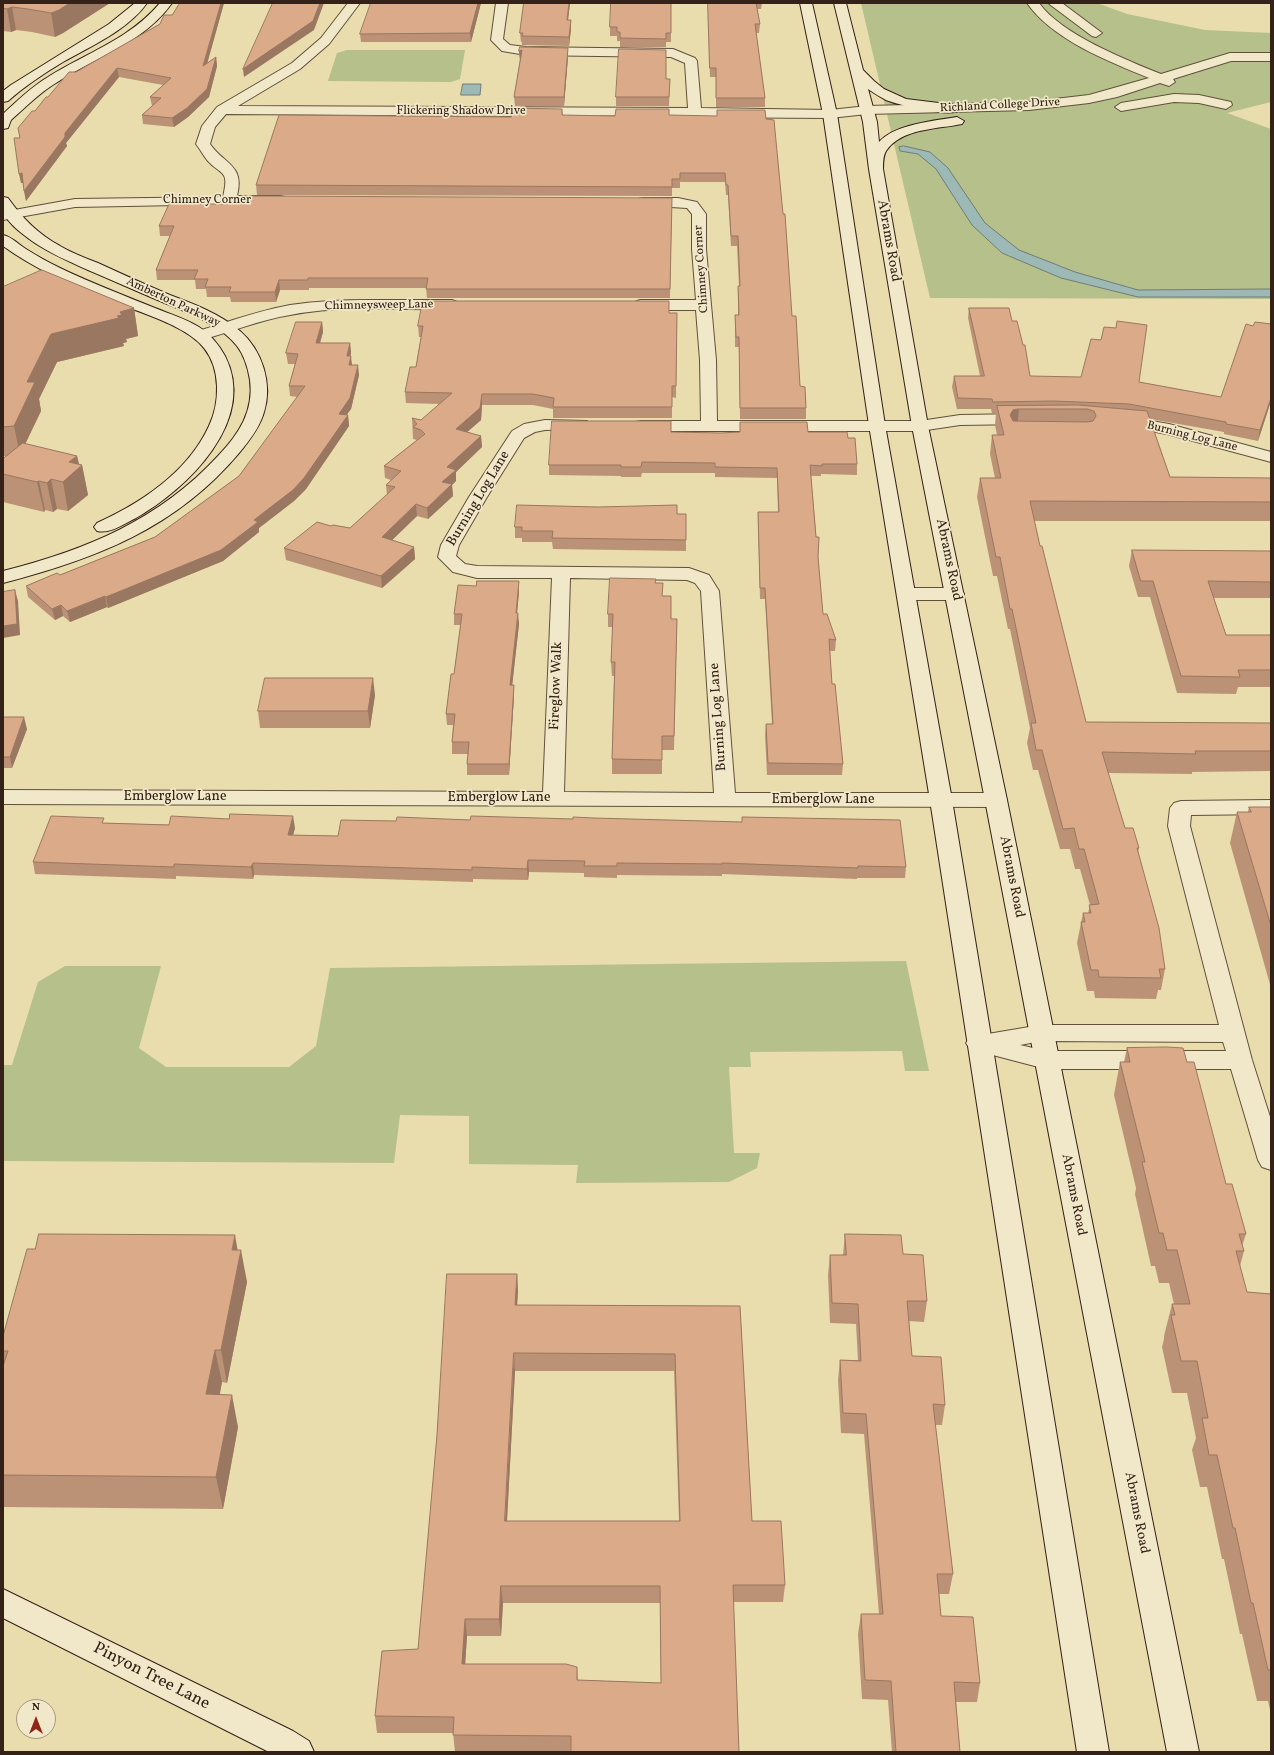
<!DOCTYPE html>
<html>
<head>
<meta charset="utf-8">
<style>
	body { margin:0 }
	#map { position:relative; width:1274px; height:1755px; overflow:hidden; background:#e9dcad; font-family:Vollkorn,serif }
	canvas { display:block }
	.frame { position:absolute; inset:0; border:4px solid #342117; pointer-events:none }
	.north { position:absolute; left:16px; top:1699px; width:40px; height:40px; box-sizing:border-box; background:#f1e8ca; border:1px solid #a59882; border-radius:50%; rotate:0deg; font-size:11px; font-weight:700; line-height:16px; text-align:center; color:#342117 }
	.north::after { content:''; display:block; margin:auto; width:14px; height:18px; background:#8f2418; clip-path:polygon(50% 0,100% 100%,50% 72%,0 100%) }
</style>
</head>
<body>
<div id="map">
<canvas width="1274" height="1755"></canvas>
<div class="frame"></div>
<div class="north">N</div>
</div>
<script>
const context = document.querySelector('canvas').getContext('2d');
context.lineJoin = 'round';
function fillPath(path, color) { context.fillStyle = color; context.fill(path, 'evenodd'); }
function stroke(path, color, width, dash) { context.strokeStyle = color; context.lineWidth = width; context.lineCap = dash ? 'butt' : 'round'; context.setLineDash(dash || []); context.stroke(path); }
function drawText(font, color, halo, rows, align = 'center') {
  context.font = font + ' Vollkorn,serif'; context.lineWidth = 3.5; context.setLineDash([]); context.textBaseline = 'middle'; context.strokeStyle = halo; context.fillStyle = color; for (const [text, x, y, turn = 0] of rows) {
    context.save(); context.translate(x, y); context.rotate((+turn || 0) * Math.PI / 180); context.textAlign = isNaN(turn) ? turn : align; if (halo) context.strokeText(text, 0, 0); context.fillText(text, 0, 0); context.restore();
  }
}
fillPath(new Path2D(`
	M861 3H1097L1127 14 1205 30 1271 33V102L1227 113 1271 129V299L930 298Z
	M347 50H465L460 79 451 82 328 81 337 53Z
	M906 961 929 1071H905L902 1051 750 1052 751 1067H729L734 1153H760L757 1168 729 1182 576 1183 578 1165 469 1164V1116L400 1115 394 1163 3 1161V1065H12L38 982 65 966H161L139 1048 166 1067H289L316 1046 330 968Z`), '#b5c08b');
const water = new Path2D(`
	M463 84H481L480 95H461Z
	M904 146 930 152 948 168 985 223 1019 250 1075 272 1138 290 1271 289V297H1138L1061 278 1002 253 972 225 936 169 918 154 900 151 899 147Z`);
fillPath(water, '#9cb9b5');
stroke(water, '#727c76', 1);
const street = new Path2D(`
	M348 3H360L329 44 300 69 238 106 688 108 685 63 671 57 526 55 502 51 491 40 496 3H508L503 39 510 45 526 47 673 49 695 58 697 61 701 108 830 110 867 106 1029 102 1089 95 1149 78C1108 61 1053 40 1027 3H1039C1061 34 1126 60 1161 74L1230 53H1271V61H1231L1173 79 1175 82 1169 86 1160 83 1117 97 1089 103 1029 110 867 114 830 118 226 114 215 127 210 144C225 165 245 165 237 196H280L285 197 287 200 285 203 75 207 3 220V212L75 199 223 197C230 169 221 176 207 160 203 155 200 149 196 144L202 126 217 107 292 63 321 38Z
	M1048 3H1062L1102 33 1096 37 1092 36Z
	M1174 94 1199 95 1231 102 1232 105 1226 109 1199 103 1174 102 1121 111 1115 107 1121 103Z
	M643 198H678L697 202 706 214V249L716 360 717 421H920L960 415 1024 414 1030 415 1032 419 1030 423 1024 424 960 425 920 431H641L635 430 633 426 635 422 641 421H701L700 360 696 310H640L635 308 632 305 635 302 640 300H696L692 249V214L687 208 638 205 636 202 638 199Z
	M370 300H452L457 302 460 305 457 308 452 310C398 309 343 305 290 315 259 320 231 332 201 340L195 338 193 335 195 332C227 322 258 311 290 305 317 301 344 300 370 300Z
	M1123 416 1169 424 1271 452V462L1167 434 1117 425 1115 421 1117 417Z
	M545 420 587 421 589 425 587 429 545 430 535 432 524 438 487 497 459 545 456 556 465 564 477 566 689 568 709 575 719 591 735 793H996L1003 795 1007 800 1003 805 996 807 3 804V790L543 792 552 578H477L453 572 438 557 441 545 469 497 512 431 524 424ZM570 578 687 580 695 583 701 591 714 793 564 792Z
	M906 588H955L962 590 964 594 962 598 955 600H906L899 598 897 594 899 590Z
	M1271 800V814L1191 815 1190 826 1252 1060 1271 1120V1170L1262 1167 1258 1160 1231 1069H1046L970 1049 966 1043 970 1037 1041 1025H1219L1168 826 1170 808 1174 803 1181 801ZM1041 1041 1223 1042 1226 1051H1046L1020 1045Z`);
const secondary = new Path2D(`
	M135 3H147C128 30 91 46 63 62 43 74 25 86 8 101L3 102V91L11 85 109 24Z
	M160 3H172C144 43 95 57 56 83 39 93 26 107 11 120L8 128 3 129V114C17 101 31 87 48 77 86 53 130 39 160 3Z
	M800 3H812L837 114 885 425 952 800 1109 1752H1077L930 800 869 425 823 114Z
	M834 3H846L863 70 874 81 884 89 906 99 955 105 961 109C955 119 898 105 886 100 880 97 874 93 868 89L877 122 879 142C895 124 934 121 957 117L964 121 962 124C939 129 901 128 886 151 883 156 883 163 883 169L928 426 1007 800 1199 1752H1167L985 800 912 426 869 169 863 122Z
	M3 197 8 198C22 218 38 234 60 246 72 253 85 258 98 263 122 274 146 285 170 295 194 304 220 314 240 331 262 350 273 384 264 412 260 427 249 441 239 453 176 528 96 559 3 583V571C86 550 159 520 218 456 239 434 254 411 250 380 248 368 244 355 237 346 219 323 186 312 160 301 136 291 112 280 88 270 68 261 49 253 32 241 23 234 8 224 4 213 2 209 3 202 3 197Z
	M3 235C12 237 18 244 26 249 37 256 48 262 60 268 91 283 123 295 155 308 170 314 186 319 199 327 210 334 219 345 225 356 258 421 187 489 136 518 124 524 110 534 97 531L94 527 97 523C141 503 188 472 209 426 220 403 221 369 204 348 186 325 136 311 108 300 71 285 35 269 3 246Z
	M3 1589 293 1731 309 1741 314 1752H269L3 1618Z`);
stroke(street, '#61503c', 2);
stroke(secondary, '#342117', 2);
fillPath(street, '#f1e8ca');
fillPath(secondary, '#f1e8ca');
fillPath(new Path2D(`
	M3 3H110L63 33 55 37 32 32 16 30 11 32 3 31Z
	M180 3H234H224L207 63 216 57 217 66 209 97 188 117 174 127 143 124 142 115 152 106 150 97 163 85 119 77 66 143 67 146 26 201 23 183H21L20 138 35 111 48 97 76 72 160 24 172 15Z
	M481 3 471 42H361L360 34Z
	M524 3H570L568 20H571V29L569 46 522 45V42H521L520 33Z
	M671 3V42H666V47H620V41H617V36H610V27Z
	M708 3H762L761 9H757L760 24 759 33H756L765 98V107H716V77H710Z
	M519 51 568 57 564 106H515L514 97 520 60Z
	M666 79H670L669 106H616V97Z
	M562 109 563 115H669L766 119 792 316 800 386 806 408V419H740L739 347H735V315H738V286H739L737 246H731L728 195H726L725 182H680V188H672V196L257 195 256 185 511 117Z
	M672 198 670 298H427L426 288H309V290H280L276 302H231L230 297H207L206 289H196L195 280H157L156 270 170 236H160L159 226 249 204Z
	M3 287 134 308 138 336 126 339 127 342 123 343 124 346 57 362 39 399 41 411 25 444 77 456 79 465H82L88 495 68 511 57 509 53 512 45 510 44 512 3 502V459L7 456H3Z
	M969 308 1012 321 1030 376 1139 382 1221 397 1253 326 1271 324V401L1258 441 1224 434V432L1150 419 1170 477 1271 478V521H1034L1040 546 1086 722 1271 723V771L1192 772V774L1108 773 1125 828 1139 848 1138 852 1165 969 1161 990H1158L1156 999 1095 998 1094 991H1087L1077 943 1083 913H1088L1090 905 1080 869H1075L1070 849H1060L1038 770H1033L1027 743 1030 728 1010 629H1008L997 576H993L977 497 980 478H995L990 454 992 435H997L995 425 996 413H992L991 409H957L952 387 954 376H980L968 318Z
	M669 313H677L676 398 672 397V418H553V409L533 405H482L481 420 467 432 481 436 482 447 456 472V481L452 485 453 496 428 519 417 516 392 540 414 547 415 559 382 588 286 560 284 548 331 526 350 528 387 495 386 485 391 480 385 478 384 466 417 440 413 439 412 418 421 420 439 404 406 403 405 392 416 367 421 337H419L418 326Z
	M322 322 323 332 320 343H350L351 353 350 356 352 365 359 375 351 409 346 415H348L349 426 306 489 294 501 259 528V532L223 561 108 608 107 607 70 622 63 616 55 620 28 597 26 586 60 575 155 537 239 476 298 397 290 396 289 386 295 364H288L286 353Z
	M740 422 848 438 857 464V475L821 474V476H811L823 614 836 640 835 651H830L832 684 843 764 842 775H767L765 735 766 724H772L765 599H760L758 522V512H778L777 478 715 477V473H642L641 477H621V476L549 475V465L671 432 721 433 740 432Z
	M677 514 686 540V551L553 549 552 542H522V538H515V527Z
	M1132 550 1271 551V598H1214L1226 635H1271V687H1238L1236 694 1177 693 1150 597H1138L1129 566Z
	M656 583 662 596 671 619H677L674 750H662V774H612V759L614 676H612L611 662 613 627H608V614Z
	M519 592 517 613 519 624 512 685 514 696 509 775H467V764L468 754H452V742L453 725H447L446 714 454 674 461 625H454V614Z
	M375 695 370 728H260L258 711Z
	M3 717 27 729 12 768H3Z
	M1249 807H1271V988L1230 843 1237 812H1248Z
	M742 817 906 867 905 878H857V879L722 874V876L617 875V878L584 877V873L529 872 528 880 473 879V882L254 875 253 879 176 876V879L35 874 33 862 105 823 295 828 293 835 338 836 396 821 470 820 573 819 742 822Z
	M1127 1048 1187 1062 1226 1184 1246 1234 1242 1246 1244 1251 1240 1266 1247 1292 1271 1294V1714L1268 1701H1257L1242 1634H1240L1224 1559H1222L1207 1487H1200L1192 1450 1196 1438 1187 1393H1172L1162 1347 1164 1339V1336L1172 1304H1174L1169 1283H1159L1155 1266H1151L1135 1194 1136 1188 1114 1095 1120 1062H1124Z
	M845 1234 903 1254 927 1301 924 1322 909 1321 912 1356 945 1405 942 1425H935L953 1574 949 1594H939L941 1616 980 1683 977 1702H956L960 1752H892L888 1700 862 1699 858 1634 861 1614H879L864 1434 841 1433 838 1380 840 1360H858L856 1324 830 1323 828 1275 830 1255H843Z
	M238 1250 247 1282 227 1383 222 1382 220 1394 238 1427 223 1509 3 1507V1336Z
	M517 1274 518 1291 517 1305 740 1306 752 1521 785 1585 783 1602H733L739 1752H455L453 1733H377L375 1716 418 1649ZM515 1371H674L679 1521H507ZM503 1603H660L661 1683 578 1680 577 1667 465 1664 467 1636H501Z`), '#bc9276');
fillPath(new Path2D(`
	M70 3H110L63 33 55 37 51 13Z
	M221 3H224L204 75 203 66Z
	M320 3H324L314 30 244 77 243 69Z
	M478 3H481L471 42 470 33Z
	M569 3H570L567 29V20Z
	M12 7 16 30 11 32 7 9Z
	M571 20V29L569 46V37Z
	M568 48V57L564 106V97Z
	M522 50V59L520 60 519 51Z
	M216 57 217 66 209 97 188 117 174 127 172 118Z
	M117 68 119 77 66 143 67 146 26 201 24 191 65 133Z
	M22 173 24 183H21L19 174Z
	M279 280 280 290 276 302 275 292Z
	M134 308 138 336 126 339 127 342 123 343 124 346 57 362 39 399 41 411 20 455 14 426 27 382 51 334 117 316 120 312Z
	M322 322 323 332 317 353 316 343Z
	M350 343 351 353 348 366 347 356Z
	M351 356 352 366 349 365Z
	M358 365 359 375 351 409 340 424 339 414Z
	M482 394V405L481 420 457 441 456 429Z
	M1271 398V401L1258 441 1260 430Z
	M1019 409 1017 428 1010 415 1013 410Z
	M348 415 349 426 306 489 294 501 259 528V532L223 561 108 608 106 597 254 520Z
	M481 436 482 447 456 472V481L452 485 453 496 428 519 427 508 442 482 447 467Z
	M77 456 80 468 82 465 88 495 68 511 63 482 69 462Z
	M51 479 57 509 53 512 47 483Z
	M39 481 45 510 44 512 37 482Z
	M416 504 417 516 383 549 382 537Z
	M414 547 415 559 382 588 381 576Z
	M519 581V592L516 624V613Z
	M15 590 18 601 20 635 3 638V626Z
	M105 596 107 607 70 622 67 611Z
	M61 605 63 616 55 620 52 609Z
	M518 613 519 624 511 696 510 685Z
	M373 678 375 695 370 728 368 711Z
	M514 685V696L509 775V764Z
	M24 717 27 729 12 768 10 757Z
	M293 816 295 828 290 846 288 835Z
	M528 860 529 872 528 880 527 869Z
	M253 863 254 875 253 879 251 867Z
	M235 1235 239 1258 241 1250 247 1282 227 1383 221 1350 232 1250Z
	M517 1274 518 1291 516 1323 515 1305Z
	M215 1350 222 1382 213 1426 206 1394Z
	M514 1353 515 1371 506 1538 505 1521Z
	M232 1395 238 1427 223 1509 216 1477Z
	M501 1586 503 1603 501 1636 499 1619Z
	M465 1619 467 1636 464 1681 462 1664Z`), '#997760');
const building = new Path2D(`
	M3 3H70L59 10 51 13 28 9 12 7 7 9 3 8Z
	M180 3H221L203 66 216 57 207 89 187 108 172 118 142 115 161 98 150 97 171 78 117 68 65 133V137L24 191 22 173 19 174 14 138H20L18 128 32 111H35L46 97H48L69 72H76L160 24 164 15H172Z
	M273 3H320L313 21 243 69Z
	M371 3H478L470 33 360 34Z
	M524 3H569L567 20H571L569 37 522 36 523 33H520Z
	M611 3H671V33H666V39L620 38V32H617V27H610Z
	M708 3H756L760 24H755L765 98H716V68H710Z
	M520 47 568 48 564 97H514L522 50 519 51Z
	M619 49 666 50V79H670L669 97H616Z
	M512 108 562 109V115L615 116 616 109H669V115L717 116V110H765L766 119 774 120 783 214H785L792 316H796L800 386 805 387 806 408H740L739 337H736L735 315H739L738 286H740L738 236H731L728 185H726L725 173H680V179H672V187L256 185 279 115 511 117Z
	M252 196 672 198 670 289H426L428 278H308V280H279L275 292H229L231 287H205L208 279H194L198 270H156L174 226H159L169 204H249Z
	M42 270 134 308 120 312 122 315 117 316 119 318 51 334 27 382H35L14 426 3 427V287Z
	M423 301H669V313H677L676 386H672V407H553L554 398 533 394H482L480 408 456 429 481 436 447 467 456 470 442 482 452 484 427 508 416 504 382 537 414 547 381 576 284 548 317 522 331 526 333 525 350 528 395 487 386 485 401 471 384 466 425 434 421 430 413 427 417 424 412 418 421 420 452 393 405 392 410 367H416L423 326H418Z
	M969 308H1009L1012 321H1017L1023 345H1025L1030 376 1081 377 1091 339 1101 340 1104 327 1116 328 1117 321 1147 325 1139 382 1221 397 1246 324 1253 326 1255 322 1271 324V398L1260 430 1226 424V422L1129 404 1053 401 993 402 992 399 958 398 954 376H984Z
	M296 322H322L316 343H350L347 356H351L349 365H358L350 398 339 414 348 415 304 478 293 490 254 520 258 522 221 550 106 597 105 596 67 611 61 605 52 609 26 586 57 573 60 575 155 537 239 476 305 386H289L298 354 286 353Z
	M1078 405 1147 411 1170 477 1271 478V502L1030 501 1040 546H1042L1086 722 1271 723V751H1195L1196 754 1102 752 1125 828H1133L1139 848H1137L1159 928 1165 969H1159L1161 978 1099 977 1098 970H1091L1081 922H1085L1083 913H1091L1089 905 1099 904 1084 849H1079L1074 828 1063 829 1042 750H1036L1031 723H1036L1012 609H1010L1000 557H996L980 478H1001L992 435H1004L997 406ZM1019 409H1087L1094 411 1096 416 1093 421 1087 422 1013 421 1010 415 1013 410Z
	M552 421H671V432L721 433 740 432V422H807L808 432H847L848 438H855L857 464H822V466L810 465 816 537H819L818 557 823 614H827L836 640 829 639 832 684H835L843 764 768 763 766 724H773L765 588H760L758 512H779L777 468 715 467V463L642 462 641 467H621V465H549Z
	M23 443 77 456 69 462 82 465 63 482 51 479 47 483 39 481 37 482 3 474V459Z
	M517 505 598 507 677 505V514H686V540L552 538 553 531H522V527H515Z
	M1132 550 1271 551V582L1208 581 1226 635H1271V670H1238L1240 677 1181 676 1153 581H1141Z
	M610 578 656 579 655 583H663L662 596H671V619H677L674 736H662V760L612 759 615 662H611L613 614H608Z
	M477 581H519L516 613H518L510 685H514L509 764H467L469 742H452L455 714H446L451 674H454L462 614H454L458 585 476 586Z
	M15 590 17 624 3 626V592Z
	M265 678H373L368 711H258Z
	M3 717H24L10 757H3Z
	M1249 807H1271V926L1237 812H1251Z
	M230 814 293 816 288 835 338 836 341 820 396 821 397 817 470 820 471 816 573 819V817L594 818 742 822V817L900 820 906 867 858 866V868L722 863V864L617 863V866H584L585 861 528 860 527 869 472 867V870L253 863 251 867 174 864V867L33 862 51 816 104 818 102 823 169 825 171 816 229 819Z
	M1167 1047 1183 1048 1187 1062H1194L1226 1184H1232L1246 1234H1239L1244 1251H1236L1247 1292 1271 1294V1670H1268L1253 1603H1251L1235 1528H1233L1217 1455H1209L1202 1418H1208L1197 1361H1181L1171 1315H1175L1172 1304H1190L1177 1250H1167L1163 1233H1159L1142 1162H1145L1120 1062H1130L1127 1048Z
	M39 1234 235 1235 232 1250H241L221 1350H215L206 1394 232 1395 216 1477 3 1475V1366L8 1351H3V1336L27 1249H35Z
	M845 1234 901 1235 903 1254 923 1255 927 1301H907L912 1356 941 1357 945 1405 933 1404 953 1574H937L941 1616 973 1617 980 1683 954 1682 960 1752H896L891 1681 865 1680 861 1614H883L866 1414 843 1413 840 1360 861 1361 858 1304 832 1303 830 1255H846Z
	M447 1274H517L515 1305 740 1306 752 1521H781L785 1585H733L739 1752H571V1736L453 1735 454 1717 375 1716 382 1651 418 1649 437 1435ZM514 1353 675 1354 680 1521H505ZM501 1586H660L661 1683 577 1680V1667L566 1664H462L465 1619H499Z`);
fillPath(building, '#dbaa89');
stroke(building, '#997760', 1);
drawText('12px', '#342117', '#f1e8ca', [
	["Richland College Drive",1000,106,-3],
	["Flickering Shadow Drive",461,112],
	["Chimney Corner",207,201],
	["Chimney Corner",702,269,-94],
	["Amberton Parkway",173,303,25],
	["Chimneysweep Lane",379,306,-1],
	["Burning Log Lane",1192,437,14]
]);
drawText('14px', '#342117', '#f1e8ca', [
	["Abrams Road",888,241,80],
	["Burning Log Lane",479,499,-59],
	["Abrams Road",948,560,78],
	["Fireglow Walk",557,686,-88],
	["Burning Log Lane",719,717,-94],
	["Emberglow Lane",175,797],
	["Emberglow Lane",499,798],
	["Emberglow Lane",823,800],
	["Abrams Road",1011,877,79],
	["Abrams Road",1073,1195,79],
	["Abrams Road",1136,1513,79]
]);
drawText('17px', '#342117', '#f1e8ca', [
	["Pinyon Tree Lane",151,1677,27]
]);
</script>
</body>
</html>
